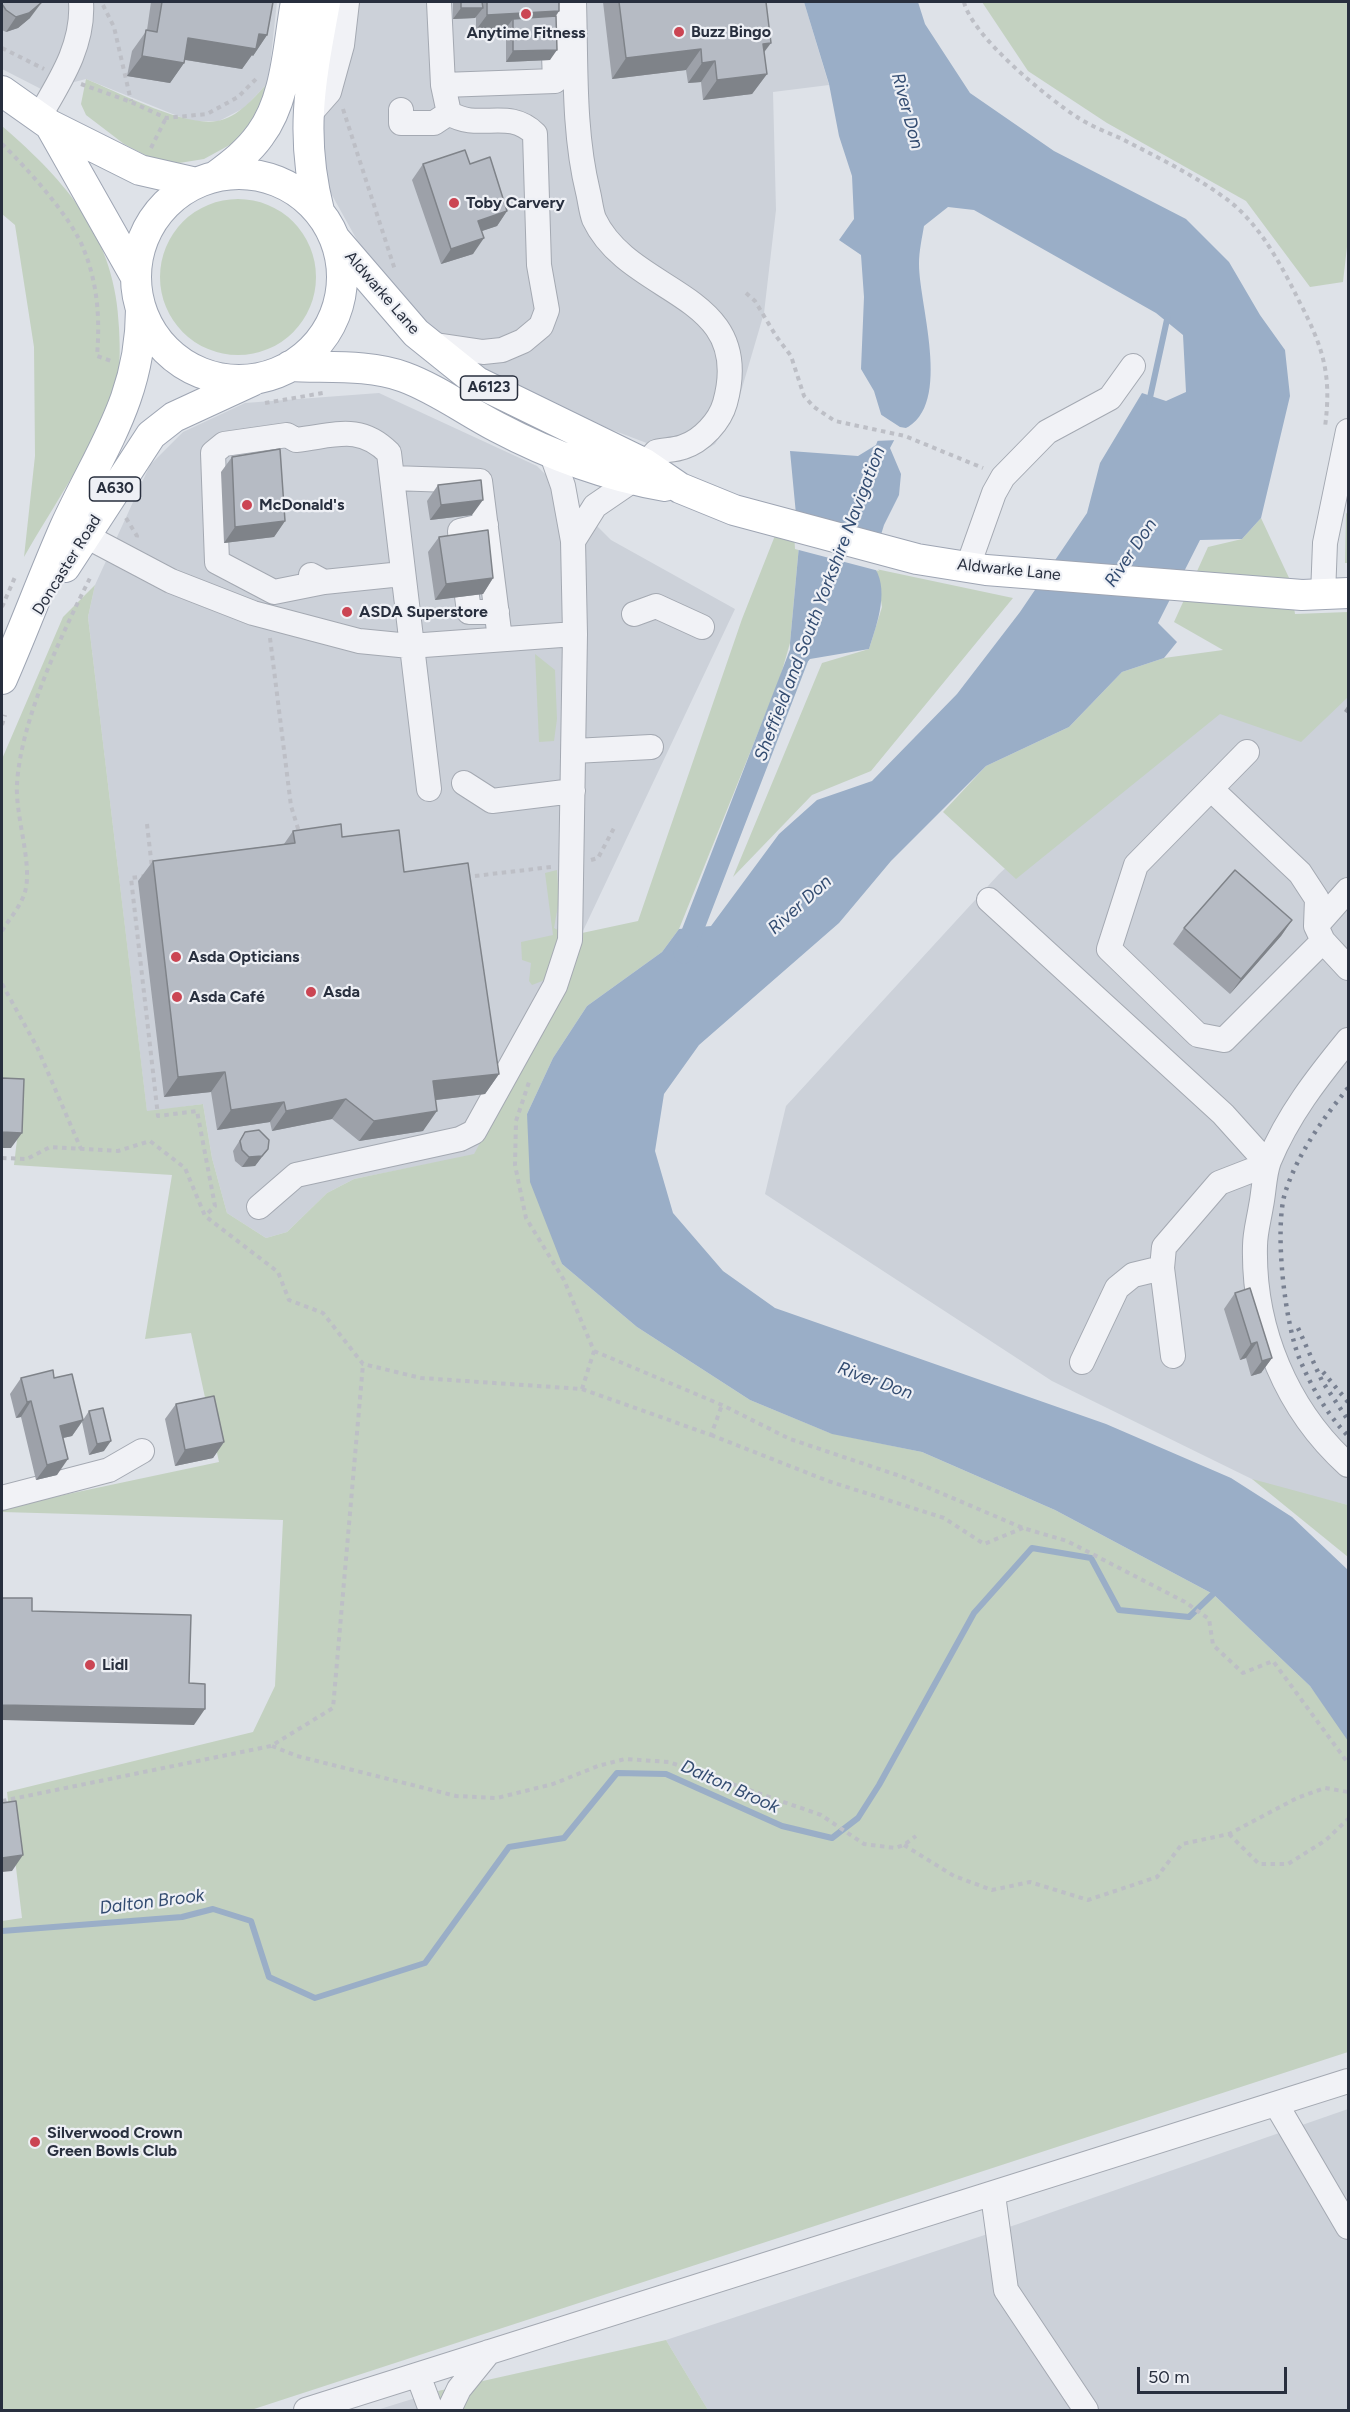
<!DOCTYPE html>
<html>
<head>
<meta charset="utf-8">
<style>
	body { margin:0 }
	#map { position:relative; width:1350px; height:2412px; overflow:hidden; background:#dee2e8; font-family:Figtree,sans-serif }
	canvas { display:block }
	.frame { position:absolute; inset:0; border:3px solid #282f3e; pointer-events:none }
	.scale { position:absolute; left:1137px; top:2367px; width:150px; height:27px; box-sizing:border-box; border:3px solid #282f3e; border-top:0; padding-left:8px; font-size:18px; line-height:21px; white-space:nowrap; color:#282f3e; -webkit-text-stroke:4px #eef0f5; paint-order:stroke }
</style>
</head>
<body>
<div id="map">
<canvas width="1350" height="2412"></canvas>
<div class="frame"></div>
<div class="scale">50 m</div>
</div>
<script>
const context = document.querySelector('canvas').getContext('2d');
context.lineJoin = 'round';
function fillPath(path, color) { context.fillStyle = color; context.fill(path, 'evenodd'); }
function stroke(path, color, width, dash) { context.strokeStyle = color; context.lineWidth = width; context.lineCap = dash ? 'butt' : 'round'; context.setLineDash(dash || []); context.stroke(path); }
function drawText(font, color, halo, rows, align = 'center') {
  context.font = font + ' Figtree,sans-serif'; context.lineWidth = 4.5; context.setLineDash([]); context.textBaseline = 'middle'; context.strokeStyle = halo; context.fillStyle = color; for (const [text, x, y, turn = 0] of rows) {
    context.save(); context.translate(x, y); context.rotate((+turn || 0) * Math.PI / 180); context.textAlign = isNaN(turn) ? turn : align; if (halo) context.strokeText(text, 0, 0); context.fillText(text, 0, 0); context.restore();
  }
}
fillPath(new Path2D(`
	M2 2H277L268 83 244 108 219 121H190L86 79 43 90 2 69Z
	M352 2H804L829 85 773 92 776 210 764 313 735 412 715 444 689 459 607 428 482 369 434 333 362 249 328 188 319 118 334 105 347 41Z
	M379 393 537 466 611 540 735 609 582 933 566 985 474 1155 354 1179 327 1193 287 1232 266 1238 227 1213 212 1158 203 1104 147 1112 88 617 95 585 150 465 183 432 245 403Z
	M1348 629V1505L1262 1484 1052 1381 765 1194 786 1106 999 874 1182 704Z
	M1348 2109V2410H708L666 2340 1018 2224Z
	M438 2391 444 2410H377Z`), '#ccd1d9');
fillPath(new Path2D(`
	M982 2H1348V238L1343 282 1310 287 1246 201 1107 123 1028 71Z
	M86 79C118 92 184 127 217 121 238 118 254 97 268 83L258 116 237 141 204 159 173 164 155 160 124 144 86 115 81 104Z
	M2 126C67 182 116 238 119 328 120 349 121 373 114 392 92 451 55 503 24 557L35 456 34 347 15 225 2 214Z
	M160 277a78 78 0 1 1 156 0a78 78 0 1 1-156 0Z
	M1348 511V563H1345L1346 514Z
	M1261 518 1290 580 1295 614 1348 612V697L1301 742 1220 714 1016 879 943 812 986 766 1069 727 1122 672 1164 658 1223 650 1174 622 1208 547 1242 539Z
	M778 528 799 546 790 643 780 678 679 929 662 952 587 1006 553 1058 527 1114 562 1264 637 1327 750 1400 830 1433 922 1452 1055 1510 1213 1594 1310 1686 1348 1737V2052L251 2410H2V1921L22 1918 7 1792 253 1732 275 1686 283 1520 2 1512V1508L219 1462 191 1333 145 1339 172 1175 14 1165 24 1080 2 1079V759L63 617 95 585 88 617 147 1111 203 1104 212 1158 227 1213 266 1238 287 1232 327 1193 354 1179 474 1154 566 985 582 933 638 921 742 619Z
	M876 569 1013 598 871 771 812 795 733 877 822 663 869 649 882 607Z
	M535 654 555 670 557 719 554 741 539 742Z
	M557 870 559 900 554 928 560 931 545 980 532 985 529 981 531 963 522 960 521 942 553 935 545 873Z
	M1252 1479 1348 1505V1557Z
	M666 2340 708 2410H444L438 2391Z`), '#c3d1c0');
fillPath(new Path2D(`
	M804 2H918L925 24 970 93 1054 151 1186 219 1229 262 1260 315 1285 350 1290 396 1261 518 1242 539 1200 540 1158 623 1177 642 1164 658 1122 672 1069 727 986 766 891 861 839 923 699 1045 664 1094 655 1151 673 1213 723 1271 775 1308 1106 1424 1231 1478 1292 1517 1348 1570V1741L1310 1686 1213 1594 1055 1510 922 1452 832 1434 750 1400 637 1327 562 1264 530 1182 527 1114 553 1058 587 1006 662 952 679 929 711 926 779 834 817 800 872 781 957 694 1020 612 1087 513 1100 463 1142 393 1166 401 1186 392 1183 335 1156 313 974 210 948 207 924 226C922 238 919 251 919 264 919 307 956 413 899 431L890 448 901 474 899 495 884 525 872 564C891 587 877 624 869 649L810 659 801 669 791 665 790 643 799 546 790 451 858 456 876 445 884 424 874 391 861 369 864 297 861 255 839 240 854 219 852 176 839 136 829 84Z`), '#9aaec7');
fillPath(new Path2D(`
	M880 414 900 427 912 429 901 433 898 440 874 441 881 424Z
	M793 512 884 534 875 563 879 571 795 549Z`), '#dee2e8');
stroke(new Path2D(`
	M1149 402 1168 315
	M2 1931 182 1917 213 1909 251 1921 269 1977 315 1998 425 1963 509 1847 564 1838 617 1773 666 1774 782 1826 832 1838 858 1818 879 1785 974 1613 1032 1548 1091 1558 1119 1610 1189 1617 1213 1594`), '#9aaec7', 6);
stroke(new Path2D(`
	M684 953 805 640`), '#9aaec7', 21);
const minor = new Path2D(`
	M574 2C576 64 573 131 588 192 590 200 591 211 594 219 631 297 756 291 725 403 720 421 702 441 683 447 675 450 664 450 656 452L645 464
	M443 85 555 81 552 2
	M401 110V123H434L449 113
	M39 117C60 81 84 45 81 2
	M307 117 329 92 342 45 347 2
	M429 344 483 352 502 350 523 341 541 326 547 310 539 265 535 134C508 107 479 132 449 113L443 85 439 2
	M551 452 563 486 573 541 595 506 633 480
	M392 478 480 481 500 639
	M84 535 171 581 253 613 359 641 410 646 575 634
	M461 548 460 531 486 525
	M968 566 994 493 1003 477 1047 432 1110 398 1133 366
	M311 575 324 582 402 574
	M324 582 274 592 217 562 213 453 224 444 287 435 296 440C334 436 359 423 389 453L429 789
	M1323 595 1325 543 1348 431
	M467 596 469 612H497
	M634 614 656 606 702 627
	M574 751 651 747
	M1247 752 1136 865 1109 949 1198 1035 1224 1040 1323 941
	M464 783 492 801 573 791
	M1211 789 1300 873 1317 899 1316 926 1323 941 1348 968
	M989 900 1223 1114 1268 1164 1219 1183 1164 1247 1162 1268 1173 1356
	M1316 926 1348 890
	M1348 1040C1317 1078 1288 1115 1269 1161 1264 1174 1264 1192 1261 1206 1259 1219 1255 1233 1255 1246 1253 1329 1287 1410 1348 1465
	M259 1207 296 1175 460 1139 474 1132 555 986 570 940 575 634 573 541
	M1082 1362 1117 1288 1133 1275 1162 1268
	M2 1498 109 1470 142 1451
	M1276 2104 1348 2227
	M993 2195 1006 2290 1086 2410
	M418 2375 431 2410
	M306 2410 1348 2081
	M449 2410 459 2389 489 2352`);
const major = new Path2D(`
	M2 91 50 125 140 170 197 183
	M50 125 136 277
	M136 277a103 103 0 1 1 206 0a103 103 0 1 1-206 0Z
	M216 176C232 164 248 152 260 135 287 99 288 45 296 2
	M319 211C299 133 311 79 325 2
	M335 239 416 333 477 382 645 464 680 488 734 510 917 559 986 570 1302 595 1348 593
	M290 366C326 368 369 364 404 377 437 389 466 411 497 427 550 455 607 476 665 486
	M65 567 151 435 174 417 252 381
	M2 679C24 629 43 577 65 527 100 450 141 399 141 309`);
stroke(minor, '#a4a9b2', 26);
stroke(major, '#9ea5b3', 32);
stroke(new Path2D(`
	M964 2C972 36 1046 97 1077 117 1090 126 1107 132 1122 139 1157 157 1194 175 1225 198 1258 221 1282 266 1299 301 1323 347 1332 374 1325 427
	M103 5 114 27 131 101
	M2 48 44 69
	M81 84 131 102 166 118 207 114 238 97 258 77
	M343 109 395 270
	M2 144C27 168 72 218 84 250 98 285 100 320 97 356L111 361
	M151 148 166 118
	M746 293 755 301 776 336 791 356 804 396 814 407 835 421 905 436 983 468
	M265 403 323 393
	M126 518 137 536 136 540
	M2 607 15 577
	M270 638 291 806 300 835
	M2 725 5 715
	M147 824 152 868
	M591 860 598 858 614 828
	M146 876 131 878 158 1116 197 1111 215 1206 205 1216
	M466 877 551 867
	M2 931C9 919 21 906 25 892 33 864 15 816 17 784 21 719 61 636 90 578
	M2 984 37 1047 81 1149
	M2 1158 27 1159 50 1147 118 1151 150 1141 185 1168 205 1216 278 1272 289 1300 323 1313 363 1364 421 1378 582 1389 594 1351 564 1280 526 1218 515 1165 516 1121 529 1082
	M594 1351 722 1405 790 1439 903 1477 1023 1528 1067 1541 1185 1602 1209 1619 1213 1645 1243 1673 1273 1661 1348 1763
	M582 1389 711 1435 722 1405
	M711 1435 828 1481 944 1518 984 1544 1023 1528
	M272 1746 297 1756 456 1796 497 1798 553 1784 598 1766 625 1759 669 1762 821 1815 864 1844 895 1848 904 1845 916 1836
	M2 1801 271 1746 333 1708 363 1364
	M1229 1834 1259 1864H1288L1326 1840 1348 1819
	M904 1845 954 1876 992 1890 1030 1882 1088 1900 1157 1877 1182 1844 1229 1834 1297 1798 1325 1788 1348 1792`), '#bdbfc6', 4, [4.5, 4.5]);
stroke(minor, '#f1f2f6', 24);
stroke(major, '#fff', 30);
stroke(new Path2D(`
	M1348 1088C1323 1118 1297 1155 1285 1193 1274 1230 1285 1325 1300 1360 1312 1388 1327 1414 1348 1436
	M1298 1328 1322 1381 1348 1420
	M1323 1372 1348 1402`), '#788091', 4.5, [3, 6]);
fillPath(new Path2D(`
	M2 2 30 18 18 28 6 32 2 30Z
	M151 2H273L267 35 253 56 252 55 242 69 185 60 184 63 170 83 127 76 132 51 147 30Z
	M453 2H559V11L556 16 550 60 506 62V28L476 30V17L475 18 453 19Z
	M603 2H766L764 52 767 74 752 94 703 100 701 82 688 83 686 70 612 79Z
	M423 164H470L507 211 497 226 482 231 473 254 441 264 412 180Z
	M232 457 285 521 274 537 224 543 221 472Z
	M438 485 472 515 430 520 427 501Z
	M439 537 493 578 483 594 435 600 428 552Z
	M1348 705V714L1344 711Z
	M293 831 342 837 404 872 499 1074 485 1094 436 1100 423 1131 359 1141 332 1119 272 1131 270 1122 217 1130 211 1092 164 1097 138 881 153 861 284 844Z
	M1292 920 1281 936 1230 994 1173 944 1184 928Z
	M245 1132 268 1149 255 1166 242 1167 235 1161 233 1151Z
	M1235 1293 1272 1358 1261 1373 1251 1376 1246 1358 1240 1360 1224 1309Z
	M21 1378H54L83 1420 89 1411 104 1451 89 1455 82 1422 72 1436 63 1438 57 1475 36 1480 21 1417 16 1418 10 1394Z
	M176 1404 224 1442 213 1458 175 1466 165 1419Z`), '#9da1a9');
fillPath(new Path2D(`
	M42 2 30 18 18 28 6 32 16 17Z
	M461 8H483L475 18 453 19Z
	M559 11 548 26 513 19 506 28 476 30 487 15Z
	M259 34 267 35 253 56 252 55 242 69 174 58 188 38Z
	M771 43 756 63 763 44Z
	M701 49 686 70 612 79 626 58Z
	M557 50 550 60 506 62 513 51Z
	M142 56 184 63 170 83 127 76Z
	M715 61 701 82 688 83 702 63Z
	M767 74 752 94 703 100 717 80Z
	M507 211 497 226 467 236 478 221Z
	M484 238 473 254 441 264 451 249Z
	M483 500 472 515 430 520 441 505Z
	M285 521 274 537 224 543 235 527Z
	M493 578 483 594 435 600 446 584Z
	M1292 920 1281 936 1230 994 1241 979Z
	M225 1072 211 1092 164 1097 178 1077Z
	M499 1074 485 1094 419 1102 433 1081Z
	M346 1099 332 1119 272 1131 286 1111Z
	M284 1102 270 1122 217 1130 231 1110Z
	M437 1111 423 1131 359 1141 374 1121Z
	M2 1132 22 1133 11 1148H2Z
	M268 1149 255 1166 242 1167 249 1157Z
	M1257 1342 1246 1358 1240 1360 1251 1344Z
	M1272 1358 1261 1373 1251 1376 1262 1361Z
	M31 1401 21 1417 16 1418 27 1402Z
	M83 1420 72 1436 49 1441 60 1426Z
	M111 1441 104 1451 89 1455 97 1444Z
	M224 1442 213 1458 175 1466 185 1450Z
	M68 1459 57 1475 36 1480 47 1465Z
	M2 1705 205 1709 194 1725 2 1720Z
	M23 1855 12 1871 2 1872V1858Z`), '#7f8389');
const building = new Path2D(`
	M2 2H42L29 13 16 17 6 10 2 4Z
	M162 2H273L267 35 259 34 256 49 188 38 184 63 142 56 146 30 157 32Z
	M461 2H482L483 8H461Z
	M487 2H559V11L487 15Z
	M619 2H766L771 43 763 44 767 74 717 80 715 61 702 63 701 49 626 58Z
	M556 16 557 50 513 51V19Z
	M465 150 470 164 490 157 507 211 478 221 484 238 451 249 423 164Z
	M280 449 285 521 235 527 232 457Z
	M481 480 483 500 441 505 438 485Z
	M488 530 493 578 446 584 439 537Z
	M341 824 342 837 399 830 404 872 468 863 499 1074 433 1081 437 1111 374 1121 346 1099 286 1111 284 1102 231 1110 225 1072 178 1077 153 861 295 843 293 831Z
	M1235 870 1292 920 1241 979 1184 928Z
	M2 1078 24 1079 22 1133 2 1132Z
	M259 1130 269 1140 268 1149 262 1156 249 1157 242 1150 240 1141 245 1132Z
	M1250 1288 1272 1358 1262 1361 1257 1342 1251 1344 1235 1293Z
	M53 1370 54 1378 72 1374 83 1420 60 1426 68 1459 47 1465 31 1401 27 1402 21 1378Z
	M214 1396 224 1442 185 1450 176 1404Z
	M103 1408 111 1441 97 1444 89 1411Z
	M2 1598H32V1611L191 1615 189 1683 205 1684V1709L2 1705Z
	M16 1801 23 1855 2 1858V1803Z`);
fillPath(building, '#b6bbc4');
stroke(building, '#7f8389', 1.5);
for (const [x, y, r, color] of [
	[526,14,6,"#cb4553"],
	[679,32,6,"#cb4553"],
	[454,203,6,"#cb4553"],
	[247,505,6,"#cb4553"],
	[347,612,6,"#cb4553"],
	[176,957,6,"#cb4553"],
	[311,992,6,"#cb4553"],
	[177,997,6,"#cb4553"],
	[90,1665,6,"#cb4553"],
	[35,2142,6,"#cb4553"]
]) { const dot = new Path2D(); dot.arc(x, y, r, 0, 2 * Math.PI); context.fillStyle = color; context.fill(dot); stroke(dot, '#eef0f5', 2); }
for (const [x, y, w] of [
	[489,388,57],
	[115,489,51]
]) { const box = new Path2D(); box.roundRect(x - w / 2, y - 12, w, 24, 4.5); context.fillStyle = '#eef0f5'; context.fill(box); stroke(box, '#282f3e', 1.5); }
drawText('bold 15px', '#282f3e', null, [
	["A6123",489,388],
	["A630",115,489]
]);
drawText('bold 16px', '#282f3e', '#eef0f5', [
	["Buzz Bingo",691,32],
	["Anytime Fitness",526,33,"center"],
	["Toby Carvery",466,203],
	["McDonald's",259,505],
	["ASDA Superstore",359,612],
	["Asda Opticians",188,957],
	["Asda",323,992],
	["Asda Café",189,997],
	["Lidl",102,1665],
	["Silverwood Crown",47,2133],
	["Green Bowls Club",47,2151]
], 'left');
drawText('16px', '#282f3e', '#eef0f5', [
	["Aldwarke Lane",382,293,49],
	["Doncaster Road",67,565,-58],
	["Aldwarke Lane",1009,570,6]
]);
drawText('italic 18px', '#334c71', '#eef0f5', [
	["River Don",907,111,75],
	["River Don",1131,553,-56],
	["Sheffield and South Yorkshire Navigation",820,604,-69],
	["River Don",800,905,-42],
	["River Don",875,1381,20],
	["Dalton Brook",730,1787,24],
	["Dalton Brook",152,1902,-7]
]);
</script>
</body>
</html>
